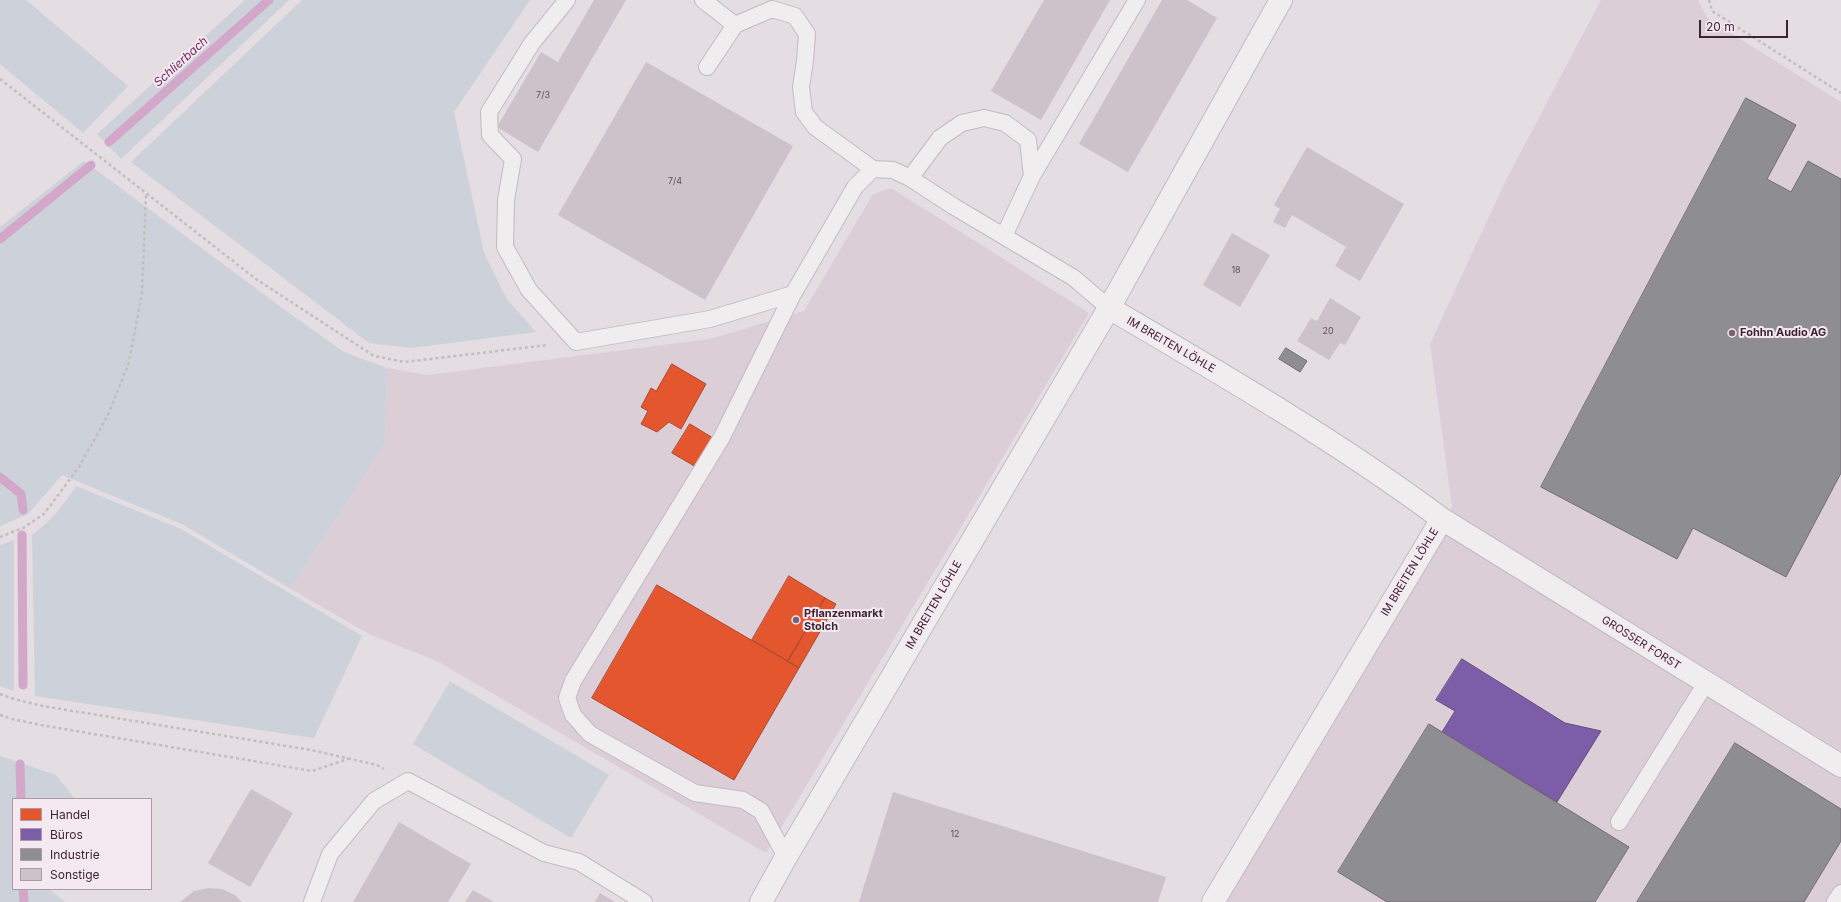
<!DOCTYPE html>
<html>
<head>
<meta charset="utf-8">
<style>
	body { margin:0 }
	#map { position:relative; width:1841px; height:902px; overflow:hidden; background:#e4dde2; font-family:Inter,sans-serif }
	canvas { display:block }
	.legend { position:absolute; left:12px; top:798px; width:140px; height:92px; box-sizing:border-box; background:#f5e9f1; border:1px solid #ac9aa6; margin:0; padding:5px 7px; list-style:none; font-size:12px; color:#3e2335 }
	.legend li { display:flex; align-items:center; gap:8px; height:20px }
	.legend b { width:20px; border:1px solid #ac9aa6 }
	.scale { position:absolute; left:1699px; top:20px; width:89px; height:18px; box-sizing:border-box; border:2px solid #3e2335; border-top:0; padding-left:5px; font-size:12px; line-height:14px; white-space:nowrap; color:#3e2335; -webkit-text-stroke:3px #f5e9f1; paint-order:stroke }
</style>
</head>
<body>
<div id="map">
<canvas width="1841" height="902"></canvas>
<ul class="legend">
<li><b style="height:11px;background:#e4572e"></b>Handel</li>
<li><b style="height:11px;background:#7b5ea7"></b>Büros</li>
<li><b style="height:11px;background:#8d8d92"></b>Industrie</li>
<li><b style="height:11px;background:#cbc3c9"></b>Sonstige</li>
</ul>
<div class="scale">20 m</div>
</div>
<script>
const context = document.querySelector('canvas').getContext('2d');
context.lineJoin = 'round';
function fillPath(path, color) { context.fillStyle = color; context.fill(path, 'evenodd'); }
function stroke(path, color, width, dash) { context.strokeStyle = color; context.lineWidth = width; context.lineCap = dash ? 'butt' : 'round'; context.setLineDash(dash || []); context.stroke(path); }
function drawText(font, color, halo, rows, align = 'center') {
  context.font = font + ' Inter,sans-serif'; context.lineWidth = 4; context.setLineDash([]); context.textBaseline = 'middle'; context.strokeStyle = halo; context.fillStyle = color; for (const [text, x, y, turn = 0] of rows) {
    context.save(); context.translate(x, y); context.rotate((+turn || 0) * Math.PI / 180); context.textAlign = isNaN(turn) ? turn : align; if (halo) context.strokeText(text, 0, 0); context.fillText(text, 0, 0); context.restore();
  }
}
fillPath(new Path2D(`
	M1601 0H1698L1708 19 1841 102V902H1225L1430 556 1452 506 1430 344 1507 178Z
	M891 188 1089 313 766 853 437 661 369 634 291 589 385 444 387 368 428 375 710 339 804 311 873 194Z`), '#dbced7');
fillPath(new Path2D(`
	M0 0H26L128 86 83 133 0 64Z
	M245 0H289L121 159 97 134Z
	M302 0H530L454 112 484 253 506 298 536 332 411 348 369 343 131 162Z
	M84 161 296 318 344 352 387 368 385 444 291 589 182 524 62 475 28 514 0 526V227Z
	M76 486 181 529 362 636 314 738 35 696 32 535C51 521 64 505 76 486Z
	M14 540V691L0 686V545Z
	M450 681 609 775 571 838 413 744Z
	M0 756 56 775 75 799H13V889H49L65 902H0Z`), '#cdd1d9');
const shops = new Path2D(`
	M672 364 706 384 681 429 669 422 657 432 641 424 648 411 641 407 651 388 656 391Z
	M690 424 713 438 696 467 672 453Z
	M789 576 825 598 788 661 752 640Z
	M657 585 799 668 734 780 592 698Z
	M825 598 836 604 799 668 788 661Z`);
fillPath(shops, '#e4572e');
stroke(shops, '#b24730', 1);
const offices = new Path2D(`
	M1462 659 1565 723 1601 731 1557 802 1442 732 1455 711 1436 700Z`);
fillPath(offices, '#7b5ea7');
stroke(offices, '#694c85', 1);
const industry = new Path2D(`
	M1746 98 1796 125 1767 179 1791 192 1808 161 1841 179V473L1786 577 1693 528 1677 559 1541 487Z
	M1286 348 1307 361 1300 372 1279 359Z
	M1429 724 1629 847 1595 902H1387L1338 872Z
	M1735 743 1841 809V841L1804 902H1637Z`);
fillPath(industry, '#8d8d92');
stroke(industry, '#756d76', 1);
stroke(new Path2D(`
	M109 142 269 0
	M0 239 91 165
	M0 477 21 494 23 510
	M22 535 23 685
	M20 764 21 799
	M23 889 24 902`), '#d3a7ca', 9);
fillPath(new Path2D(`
	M594 0H626L538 152 497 127 541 52 558 62Z
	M1044 0H1110L1041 120 991 91Z
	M1162 0H1187L1217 18 1128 172 1079 144Z
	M646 62 793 146 705 300 558 215Z
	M1307 147 1404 204 1360 281 1335 266 1346 247 1292 215 1285 228 1273 222 1280 209 1274 205Z
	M1232 233 1270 255 1240 307 1203 285Z
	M1330 298 1361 317 1345 345 1340 343 1329 360 1297 341 1311 318 1317 321Z
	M251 789 293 813 250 887 208 863Z
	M893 792 1166 877 1158 902H859Z
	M399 822 471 864 448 902H353Z
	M208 888 222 889 235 895 242 902H180L194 891Z
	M473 890 494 902H465Z
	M600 893 615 902H595Z`), '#cbc3c9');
const service = new Path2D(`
	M567 0 532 43 489 112 490 135 513 159 506 200 505 247 529 290 576 342 710 319 793 294 855 187 873 169 893 170 910 178 953 206 1074 278 1109 308
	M703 0 735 25
	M707 67 735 25 772 9 795 16 807 34 805 61 801 87 804 112 815 127 873 169
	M1032 176 1137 0
	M910 178 940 138 962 123 984 118 1005 123 1028 140 1032 176 1004 236
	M1619 822 1706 683
	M786 857 761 811 743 800 695 793 590 734 573 715 567 698 573 681 722 437 793 294
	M312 902 330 854 374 801 408 781 544 853 579 862 644 902
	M1835 902 1841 893`);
const minor = new Path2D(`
	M1109 308C1222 374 1337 441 1442 519L1213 902
	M1442 519 1841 766
	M761 902 786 857 1109 308 1281 0`);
stroke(service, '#c2bbc0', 18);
stroke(minor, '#c2bbc0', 24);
stroke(new Path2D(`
	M1709 0 1712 11 1841 93
	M0 79 256 279 374 356 405 362 548 345
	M0 537 23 528 44 514 79 467 108 415 129 362 142 293 146 194
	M0 694 14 699 43 706 311 750 377 765 384 769
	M0 715 12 719 41 725 312 771 348 759`), '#c3bcc1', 2.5, [3, 3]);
stroke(service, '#f0edef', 16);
stroke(minor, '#f0edef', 22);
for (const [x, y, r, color] of [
	[1732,333,4,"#786472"],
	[796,620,4,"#786472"]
]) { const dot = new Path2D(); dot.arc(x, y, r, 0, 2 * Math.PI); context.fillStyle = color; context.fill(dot); stroke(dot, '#f5e9f1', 1.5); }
drawText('9px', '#634d5c', null, [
	["7/3",543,95],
	["7/4",675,181],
	["18",1236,270],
	["20",1328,331],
	["12",955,834]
]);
drawText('bold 11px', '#3e2335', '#f5e9f1', [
	["Fohhn Audio AG",1740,333],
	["Pflanzenmarkt",804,614],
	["Stolch",804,627]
], 'left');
drawText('11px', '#3e2335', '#f5e9f1', [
	["IM BREITEN LÖHLE",1171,345,30],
	["IM BREITEN LÖHLE",1410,572,-59],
	["IM BREITEN LÖHLE",934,605,-60],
	["GROSSER FORST",1641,643,32]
]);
drawText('italic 12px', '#762962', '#f5e9f1', [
	["Schlierbach",181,62,-42]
]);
</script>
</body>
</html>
